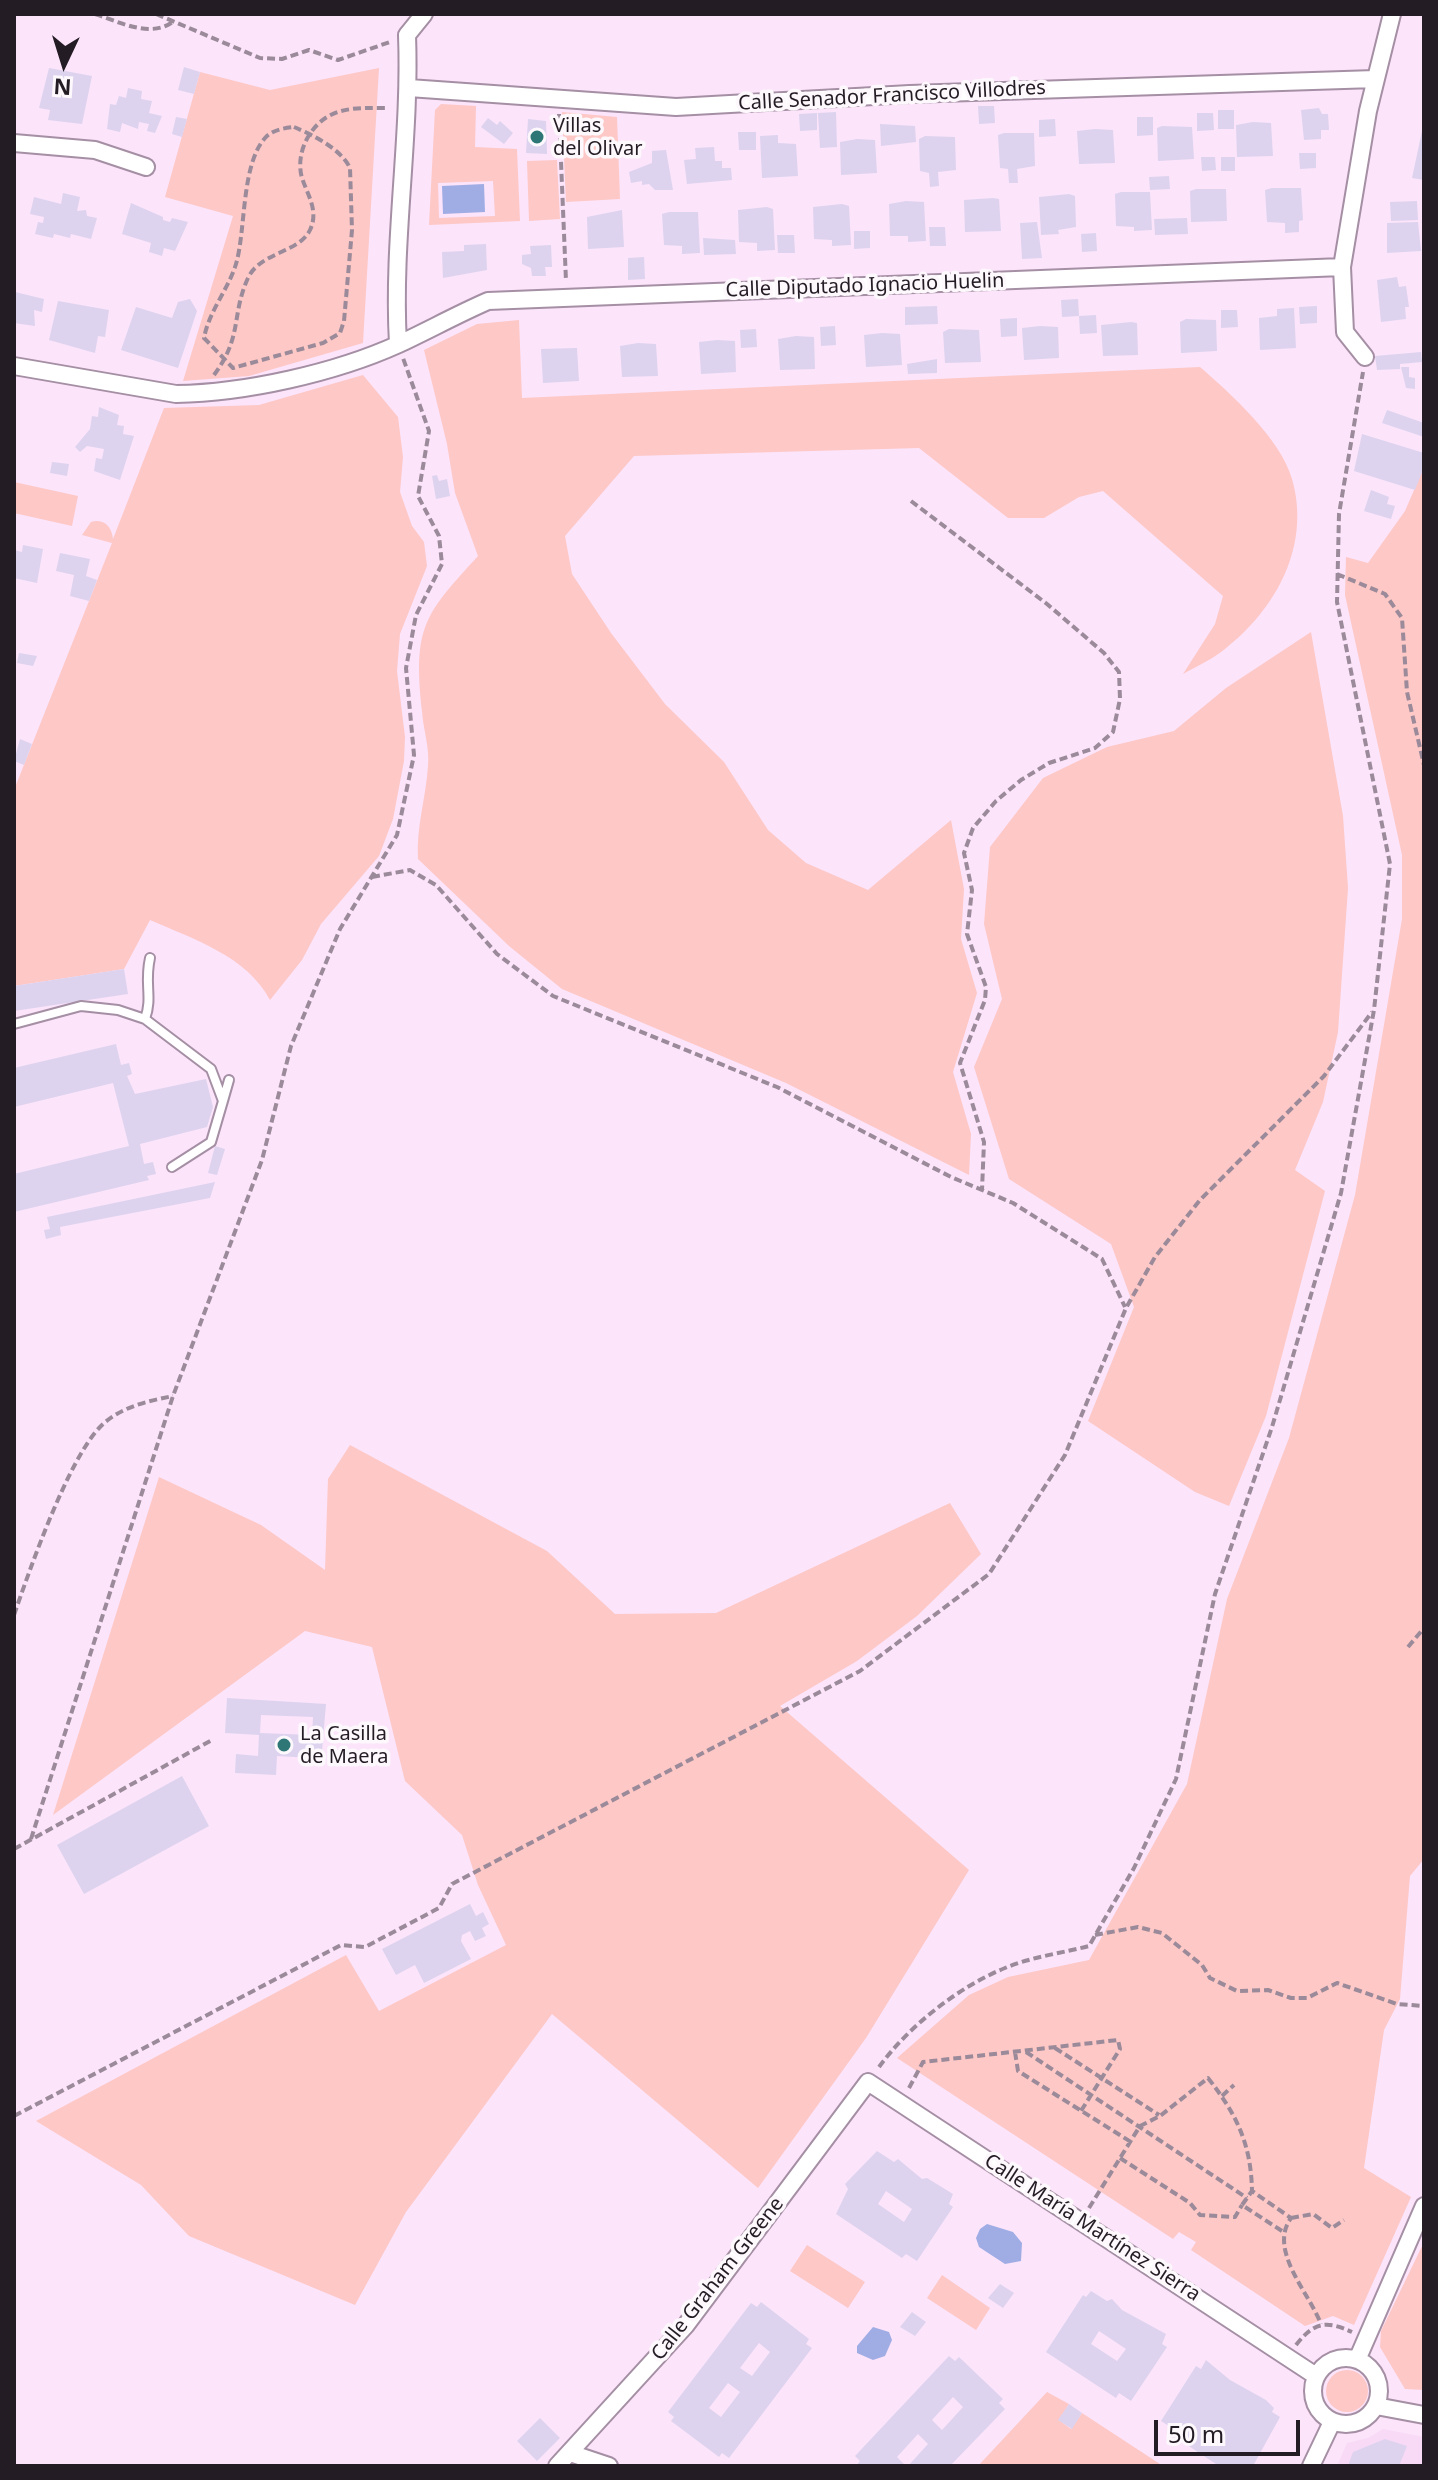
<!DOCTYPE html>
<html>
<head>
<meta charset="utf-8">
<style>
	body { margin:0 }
	#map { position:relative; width:1438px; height:2480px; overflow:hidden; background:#fce4fa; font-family:"Noto Sans",sans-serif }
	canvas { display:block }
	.frame { position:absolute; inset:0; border:16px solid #241c24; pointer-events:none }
	.north { position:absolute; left:24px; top:24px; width:80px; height:80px; -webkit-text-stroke:6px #fdf8fc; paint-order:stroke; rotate:184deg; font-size:22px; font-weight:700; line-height:32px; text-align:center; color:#241c24 }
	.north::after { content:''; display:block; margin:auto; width:28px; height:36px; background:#241c24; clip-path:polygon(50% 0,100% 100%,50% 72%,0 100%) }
	.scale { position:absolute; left:1154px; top:2420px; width:146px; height:36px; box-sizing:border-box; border:4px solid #241c24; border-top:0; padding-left:10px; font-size:24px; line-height:28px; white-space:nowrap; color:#241c24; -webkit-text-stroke:6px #fdf8fc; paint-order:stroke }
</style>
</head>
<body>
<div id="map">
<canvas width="1438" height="2480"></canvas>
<div class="frame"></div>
<div class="north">N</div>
<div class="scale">50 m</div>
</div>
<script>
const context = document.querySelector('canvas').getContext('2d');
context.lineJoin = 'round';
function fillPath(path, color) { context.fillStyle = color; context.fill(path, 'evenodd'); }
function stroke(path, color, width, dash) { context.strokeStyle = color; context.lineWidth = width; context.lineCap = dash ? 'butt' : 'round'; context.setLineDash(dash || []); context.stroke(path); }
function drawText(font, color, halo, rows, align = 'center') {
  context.font = font + ' "Noto Sans",sans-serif'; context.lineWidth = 7; context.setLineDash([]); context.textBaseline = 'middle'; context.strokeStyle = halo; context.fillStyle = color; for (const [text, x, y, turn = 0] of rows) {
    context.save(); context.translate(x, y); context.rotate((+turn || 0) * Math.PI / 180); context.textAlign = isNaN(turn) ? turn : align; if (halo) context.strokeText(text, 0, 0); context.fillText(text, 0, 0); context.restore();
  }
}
fillPath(new Path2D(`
	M1383 2429 1424 2437V2466H1337L1347 2443 1368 2438Z`), '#f8daf7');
fillPath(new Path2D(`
	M379 68 363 343 249 376 183 381 233 216 165 197 200 72 270 90Z
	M441 104 476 106 475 147 517 149 520 221 429 225 435 110ZM493 181 495 216 439 218 438 183Z
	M562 112 617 117 620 199 566 202Z
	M557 160 560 219 529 221 527 161Z
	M519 320 522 398 1200 367C1230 393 1281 439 1292 479 1311 545 1277 608 1225 649 1213 659 1197 666 1183 674L1215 624 1223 596 1103 491 1079 497 1044 518H1008L919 448 634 456 565 536 572 574 611 633 665 704 724 762 768 830 806 863 868 890 951 820 964 889 961 939 977 993 953 1072 971 1134 969 1175 786 1083 562 989 509 946 418 859C416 827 426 798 428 766 430 748 423 729 422 711 413 627 424 615 478 556L455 493 447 444 424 350 477 324Z
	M363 375 398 417 403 457 400 492 412 526 424 542 427 566 400 634 397 671 405 737 404 761 393 819 379 856 321 924 302 960 270 1000C247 956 193 939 150 920L124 969 14 986V790L112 543 82 535 91 522C105 518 112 528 113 539L164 408 259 405Z
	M1424 467V1859L1410 1876 1400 1999 1384 2030 1364 2168 1411 2197 1354 2325 1333 2316 1305 2326 1191 2250 1196 2242 1179 2232 1173 2239 897 2058 969 1995 1008 1977 1089 1960 1187 1784 1227 1599 1289 1438 1355 1195 1402 919V855L1345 595 1346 557 1368 563 1405 511Z
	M14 482 78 496 72 526 14 513Z
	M1311 632 1343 816 1348 888 1338 1032 1323 1102 1295 1170 1325 1191 1266 1416 1229 1506 1195 1492 1088 1421 1134 1307 1111 1244 1009 1179 974 1067 1002 999 984 924 990 847 1043 778 1107 747 1174 731 1226 688Z
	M350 1445 547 1551 615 1614 716 1613 950 1503 981 1554 917 1616 857 1661 780 1706 969 1870 866 2038 758 2188 552 2014 406 2212 355 2305 189 2236 141 2185 36 2121 346 1955 379 2011 506 1945 478 1885 462 1835 405 1781 372 1647 305 1631 53 1815 159 1477 261 1525 325 1570 328 1479Z
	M1424 2242V2390L1405 2389 1380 2347 1381 2331Z
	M807 2245 865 2282 848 2308 790 2271Z
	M942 2275 990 2308 976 2330 927 2298Z
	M1326 2391a21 21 0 1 1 42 0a21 21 0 1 1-42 0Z
	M1047 2392 1069 2404 1059 2420 1071 2429 1082 2413 1163 2466H978Z`), '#fdc8c6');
fillPath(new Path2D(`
	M484 184 485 212 443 214 442 186Z
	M987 2224 1013 2232 1022 2243 1021 2261 1005 2264 979 2247 976 2238 980 2229Z
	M873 2327 889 2332 892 2340 885 2356 873 2360 857 2353V2346Z`), '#a0ade4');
fillPath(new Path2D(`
	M184 67 200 72 194 94 178 90Z
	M49 68 92 76 82 124 48 120 50 110 39 108Z
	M128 88 142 91 141 99 152 101 149 113 162 116 155 133 147 131 149 124 139 122 138 129 122 123 120 132 107 129 110 104 116 105 119 96 126 98Z
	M978 106H994L995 123 979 124Z
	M1319 108 1322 114H1328L1329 130H1321V139L1304 140 1301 110Z
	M1218 110H1234V129H1218Z
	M836 112 837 147 820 148 818 113Z
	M817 113V130L800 131 799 114Z
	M1197 113H1213L1214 130 1197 131Z
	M176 117 187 119 182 137 172 134Z
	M1137 117H1153V135L1137 136Z
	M488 118 497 125 500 121 513 133 504 144 481 127Z
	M528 119 546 121 547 154 526 153Z
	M1055 119 1056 136 1039 137V120Z
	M1253 122 1271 123 1273 156 1237 157 1236 125Z
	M880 124 915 126 916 142 881 146Z
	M1162 126 1192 127 1194 159 1158 161 1157 128Z
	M1095 129 1113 130 1115 163 1079 164 1077 131Z
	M1422 131V172L1424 180 1412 178Z
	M738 132H756V150H739Z
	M1004 133H1034L1035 166 1017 169 1018 183H1009L1008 169 1000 168 998 135Z
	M778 135V143L796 144 798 176 762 178 760 136Z
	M925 136 955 137 956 170 938 172 939 186 930 187 929 173 920 171 919 139Z
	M857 139 875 140 877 173 841 175 840 142Z
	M714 147 715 161H722V168H731L732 180 687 184 684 160 696 159 695 148Z
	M666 150 673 190H655L649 184 642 185V181L631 183 629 172 652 163V151Z
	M1299 153H1316V168L1300 169Z
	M1201 157H1215L1216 170 1202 171Z
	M1221 157H1235V171H1221Z
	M1169 176 1170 189 1150 190 1149 177Z
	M1272 188H1301L1303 220 1299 221V232L1285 233V223L1267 222 1265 190Z
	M1196 189H1226L1227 221 1191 222 1190 191Z
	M1121 192H1150L1152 230 1134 231V227L1116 226 1115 194Z
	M63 193 80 197 77 211 86 210 87 216 97 218 91 239 71 234 70 238 54 234 53 238 35 234 38 222 43 223 44 217 30 214 34 197 61 204Z
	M1069 194 1075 196 1076 227 1058 230 1059 234 1041 235 1039 197Z
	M993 198 999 199 1001 231 965 232 964 200Z
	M906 201 924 202 926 241 908 242V236H890L889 204Z
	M1417 201 1418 220 1391 221 1390 202Z
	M131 203 163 217V220L170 222 172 218 188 222 175 251 164 248 162 256 149 252 151 243 122 234Z
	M842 204 849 206 851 245 832 246V240L814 239 813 207Z
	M767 207 773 209 775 250 757 251V243L739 242 738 210Z
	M622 210 624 247 588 249 587 217Z
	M669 212H698L700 253 682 254V246L664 245 662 214Z
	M1187 218 1188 234 1155 235 1154 219Z
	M1037 222 1042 258 1022 259 1020 223Z
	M1418 222 1421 251 1387 253V223Z
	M929 227H945L946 246H930Z
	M854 231H870V248L854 249Z
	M1096 233 1097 251 1082 252 1081 234Z
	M777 235H794L795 253H778Z
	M703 238 735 240 736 254 704 255Z
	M486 244 487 270 443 278 442 252 464 251V245Z
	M551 245 552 267H545L546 276H532L531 268 522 264V255L531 254 530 246Z
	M644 257 645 279 628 280V258Z
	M1397 277 1399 287 1406 286 1409 307H1405L1406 319 1381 322 1377 280Z
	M15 292 44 299 42 312 34 310 35 326 14 323Z
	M190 299 197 311 178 368 121 350 136 307 172 318 178 302Z
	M1078 299 1079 316 1062 317 1061 300Z
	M58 301 109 310 105 337 98 336 95 353 49 340Z
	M937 306 938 324 905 325V307Z
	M1317 306V323L1300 324 1299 307Z
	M1294 308 1296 348 1260 350 1259 318 1277 316V309Z
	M1221 310H1237L1238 327 1221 328Z
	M1096 315 1097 333 1080 334 1079 316Z
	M1017 318V336L1001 337 1000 319Z
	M1186 319 1216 320 1217 351 1181 353 1180 322Z
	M1131 322 1137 323 1138 355 1103 356 1101 325Z
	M835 326 836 345 821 346 820 327Z
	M1040 326 1058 327 1059 358 1024 360 1022 328Z
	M756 329 757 347 741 348 740 330Z
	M949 329 979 330 981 362 945 363 943 332Z
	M882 333 900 334 902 365 866 367 864 335Z
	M796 336 814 337 815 369 780 370 778 339Z
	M717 340 735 341 736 372 701 374 699 342Z
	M638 343 656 344 658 376 622 377 620 346Z
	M577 348 579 381 543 383 541 349Z
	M1421 352 1422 362 1400 364V369L1377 370 1375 356Z
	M937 359V373L908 374 907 364Z
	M1401 367H1409V377L1415 378V389L1406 388Z
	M99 407 119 415 117 425 124 426 123 434 134 436 120 480 94 471 96 458 102 459 104 449 87 446 80 452 75 447 90 429 92 416 98 417Z
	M1387 410 1424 423V437L1382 423Z
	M1362 434 1424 453V467L1415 490 1354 471Z
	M52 462 69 464 67 476 50 473Z
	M437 475 439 481 447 479 450 496 436 499 432 476Z
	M1371 490 1389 497 1387 504 1395 506 1391 519 1364 511Z
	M23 545 43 549 37 583 14 578V550L22 552Z
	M60 553 90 559 86 576 97 580 89 601 70 596 74 575 56 571Z
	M19 653 37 656 33 666 17 663Z
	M20 739 32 744 24 765 14 761Z
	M124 969 128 994 14 1011V986Z
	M116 1044 121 1065 129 1063 132 1074 127 1076 135 1094 206 1079 213 1107 207 1127 140 1144 144 1164 153 1162 156 1174 147 1176 149 1180 14 1212V1174L129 1146 113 1083 14 1107V1068Z
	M215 1146 225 1149 217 1175 208 1173Z
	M215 1182 210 1198 60 1227 61 1235 46 1239 44 1230 50 1229 47 1217Z
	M227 1698 326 1704 322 1751 311 1750V1758L277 1756 276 1775 235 1773 236 1754 258 1756 259 1735 225 1733ZM261 1715 313 1717 312 1735 260 1733Z
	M182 1776 209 1826 84 1894 57 1845Z
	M470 1904 476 1916 483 1912 489 1924 482 1928 486 1936 475 1941 470 1931 462 1935 461 1941 471 1959 424 1983 415 1965 396 1975 382 1949Z
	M877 2151 894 2162 898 2159 922 2179 927 2178 953 2194 949 2204 953 2207 917 2261 906 2254 902 2258 836 2214 848 2189 845 2184ZM886 2191 912 2209 904 2222 878 2204Z
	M1000 2284 1014 2293 1003 2308 988 2298Z
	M1091 2291 1107 2301 1112 2299 1122 2310 1166 2334 1162 2344 1167 2347 1131 2401 1119 2393 1116 2398 1046 2352 1083 2295 1086 2297ZM1099 2331 1126 2349 1117 2361 1091 2344Z
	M761 2302 809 2339 806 2344 812 2348 729 2458 722 2453 719 2457 671 2421 674 2417 668 2412 751 2303 757 2307ZM759 2343 770 2352 752 2376 740 2368ZM728 2383 740 2392 721 2417 709 2408Z
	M912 2312 926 2322 915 2336 900 2327Z
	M949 2356 955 2361 959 2357 1003 2399 999 2403 1005 2409 950 2466H908L928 2444 918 2434 897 2457 906 2466H856L860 2461 855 2456ZM953 2397 963 2407 942 2430 932 2420Z
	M1206 2360 1230 2380 1266 2400 1274 2408 1272 2412 1280 2417 1253 2466H1219L1169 2433 1172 2428 1161 2421 1196 2366 1201 2369Z
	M1069 2404 1082 2413 1072 2429 1058 2420Z
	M540 2418 560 2438 537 2461 517 2441Z
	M1385 2439 1407 2446 1399 2466H1348L1353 2452Z`), '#ddd3ef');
const service = new Path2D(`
	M145 1019C153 997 144 984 150 958
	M14 1024 81 1006 118 1010 145 1019 211 1069 223 1101 211 1142 172 1167
	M223 1101 229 1080`);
const minor = new Path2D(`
	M409 88 676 107 910 94 1375 79
	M14 143 95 150 146 167
	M398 344C392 241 411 138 407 35L424 14
	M1365 357 1345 332 1342 267 1368 111 1392 14
	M14 366 176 394C245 393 335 373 399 344 429 330 458 314 488 301L1342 267
	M1313 2391a33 33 0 1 1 66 0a33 33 0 1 1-66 0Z
	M1357 2360 1424 2206
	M1376 2406 1424 2415
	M570 2453 609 2466
	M557 2466 686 2325 868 2082 1316 2376
	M1311 2466 1332 2422`);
stroke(service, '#a58fa4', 12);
stroke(minor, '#a58fa4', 20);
stroke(new Path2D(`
	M95 14C120 22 151 39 174 21
	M156 14 260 58 282 59 309 50 338 60 390 42
	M559 114 566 281
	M294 127C313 135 341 149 350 168L352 230 344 321 340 333 323 343 233 368 204 338C209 311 228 290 236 264 246 230 241 165 265 138 272 130 284 128 294 127Z
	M214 375C243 336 231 315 248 278 260 252 299 253 310 230 319 211 308 196 302 178 298 164 301 149 308 137 327 105 356 108 389 108
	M911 501 1047 604 1104 653 1119 672 1120 699 1113 732 1095 748 1049 763 1021 780 996 801 973 828 964 853 972 890 967 934 986 987 985 1000 960 1063 984 1142 982 1190
	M1337 574 1385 594 1402 618 1407 692 1424 765
	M372 877 410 870 436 885 497 954 553 996 777 1087 951 1177 1013 1203 1102 1259 1125 1307
	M14 1615C30 1569 68 1459 101 1426 120 1407 148 1401 173 1396
	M1408 1647 1424 1628
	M31 1839 173 1396 262 1160 291 1046 340 929 397 835 414 755 406 668 416 615 442 564 439 536 418 496 429 431 403 358
	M14 1849 212 1740
	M1095 1935 1138 1927 1162 1933 1202 1965 1210 1978 1237 1991 1268 1990 1291 1998H1307L1337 1983 1397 2004 1424 2006
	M1055 2048 1159 2115
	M1015 2052 1018 2071 1131 2142
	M1026 2052 1247 2198
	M879 2067C908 2027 958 1987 1005 1968 1031 1957 1062 1953 1089 1946L1134 1868 1176 1779 1215 1594 1272 1427 1341 1193 1374 1010 1390 864 1337 602 1339 514 1363 372
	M909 2088 923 2062 1118 2040 1120 2049 1081 2111
	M1222 2096 1234 2085
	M14 2116 341 1945 365 1947 439 1908 452 1884 860 1671 989 1574 1065 1455 1126 1308 1155 1257 1200 1200 1324 1076 1372 1012
	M1120 2158 1190 2203 1200 2215 1235 2217 1242 2205
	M1089 2208 1140 2126 1160 2116 1208 2078C1237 2115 1251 2144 1252 2191
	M1291 2218 1313 2214 1332 2228 1344 2220
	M1282 2231 1242 2205 1252 2191 1291 2218C1268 2250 1308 2291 1321 2324
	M1296 2345C1314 2322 1326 2320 1352 2332`), '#9b8a99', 4, [8, 4]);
stroke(service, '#fff', 8);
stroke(minor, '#fff', 16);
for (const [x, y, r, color] of [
	[537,137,8,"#2e7776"],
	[284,1745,8,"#2e7776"]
]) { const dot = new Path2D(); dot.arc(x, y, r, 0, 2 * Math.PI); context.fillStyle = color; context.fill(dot); stroke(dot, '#fdf8fc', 3); }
drawText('20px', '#241c24', '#fdf8fc', [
	["Calle Senador Francisco Villodres",892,96,-3],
	["Calle Diputado Ignacio Huelin",865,286,-2],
	["Calle María Martínez Sierra",1092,2228,33],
	["Calle Graham Greene",718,2279,-52]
]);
drawText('20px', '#241c24', '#fdf8fc', [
	["Villas",553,126],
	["del Olivar",553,149],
	["La Casilla",300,1734],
	["de Maera",300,1757]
], 'left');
</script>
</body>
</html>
